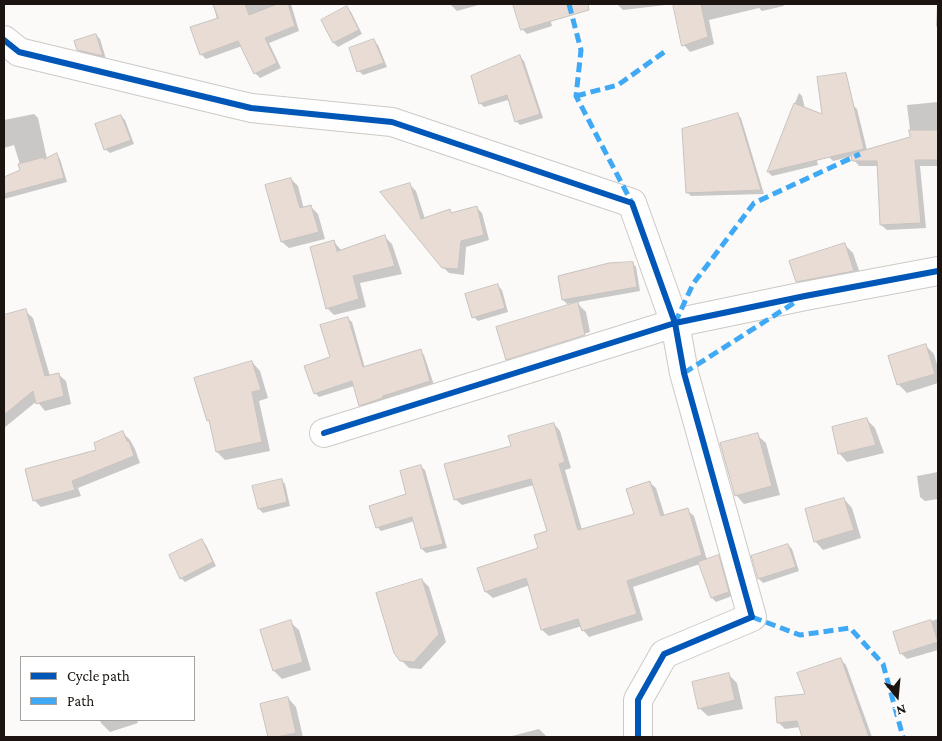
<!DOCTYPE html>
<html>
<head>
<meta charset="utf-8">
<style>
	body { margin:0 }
	#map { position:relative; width:942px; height:741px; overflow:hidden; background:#fcfaf8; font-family:"Crimson Pro",serif }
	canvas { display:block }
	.frame { position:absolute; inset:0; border:5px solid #1b1410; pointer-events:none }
	.legend { position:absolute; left:20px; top:656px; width:175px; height:65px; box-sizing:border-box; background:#fff; border:1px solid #a4a19f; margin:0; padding:6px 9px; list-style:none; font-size:15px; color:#1b1410 }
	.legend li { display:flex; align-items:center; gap:10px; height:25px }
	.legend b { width:25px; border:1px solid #a4a19f }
	.north { position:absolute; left:872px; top:671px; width:50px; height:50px; -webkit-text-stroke:4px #fff; paint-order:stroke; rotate:163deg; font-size:14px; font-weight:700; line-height:20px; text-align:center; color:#1b1410 }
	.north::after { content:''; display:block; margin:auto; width:18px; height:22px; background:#1b1410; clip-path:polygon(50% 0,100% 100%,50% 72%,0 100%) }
</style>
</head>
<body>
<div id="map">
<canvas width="942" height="741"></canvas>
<div class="frame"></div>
<ul class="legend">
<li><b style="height:6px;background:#0057b8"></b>Cycle path</li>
<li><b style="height:6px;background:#3fa9f5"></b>Path</li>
</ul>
<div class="north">N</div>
</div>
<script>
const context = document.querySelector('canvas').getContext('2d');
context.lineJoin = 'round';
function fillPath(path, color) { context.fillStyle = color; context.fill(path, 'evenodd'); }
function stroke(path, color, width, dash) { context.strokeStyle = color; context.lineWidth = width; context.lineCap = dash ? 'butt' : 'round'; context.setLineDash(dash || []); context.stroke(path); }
fillPath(new Path2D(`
	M213 4H291L299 31 269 43 281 68 260 78 255 73 242 46 206 59 201 54 217 19Z
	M450 4H482L457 11Z
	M528 4H546L552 26 527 34 523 30 515 7Z
	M617 4H783L784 6 762 11 759 8 709 20 714 44 690 52 684 45 674 4 623 10Z
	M937 4H938V28L936 26Z
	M347 8 351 12 362 34 338 47 334 43 323 20Z
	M96 35 100 39 106 59 82 54 78 49Z
	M374 41 378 45 387 67 363 75 359 71Z
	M520 57 524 61 543 118 520 125 516 121 508 100 484 107 480 103Z
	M799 93 802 96 818 165 772 176 768 172Z
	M938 102V166H920L926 228 887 230 881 225 879 166H859L854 160 853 156 833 161 829 157 852 104 857 109 867 150 911 138 907 105Z
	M34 114 38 118 47 159 56 155 60 159 67 182 4 199V179L22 171 14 145 4 148V120Z
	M737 114 741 118 764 194 691 196 687 192Z
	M121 116 125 120 134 144 110 153 105 149Z
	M291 179 298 186 304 209 311 207 318 214 325 239 289 248 282 242Z
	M410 185 416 191 425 219 449 211 453 214 476 207 482 213 489 240 466 247 464 275 449 273 443 267 382 193Z
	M385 237 392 244 402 274 360 283 366 307 334 315 327 308 334 242 342 251Z
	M845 245 853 253 862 279 806 290 797 281Z
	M632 263 636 267 640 291 567 304 563 300Z
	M498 286 502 290 508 312 478 321 474 317Z
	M578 304 586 312 590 332 510 357V360L591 334 593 343 515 368 507 359Z
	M25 311 33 318 50 376 58 374 66 381 71 404 45 411 37 401 4 428V317Z
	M347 318 352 322 365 368 420 351 424 355 434 385 364 409 360 405 354 386 319 397 315 393Z
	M926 346 934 354 938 368V383L907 393 898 384Z
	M252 362 260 371 268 398 259 401 270 451 225 460 217 452 211 423 208 420Z
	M867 420 875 428 884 453 847 462 839 453Z
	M554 424 560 431 571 468 565 470 582 530 636 515 649 482 656 488 665 517 687 510 694 516 707 560 718 557 722 561 732 596 716 602 712 598 700 564 633 587 643 620 589 637 583 630 582 626 549 636 542 630 530 585 493 598 486 592 539 548 549 532 534 485 462 505 455 499 512 446Z
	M123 433 130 440 135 449 140 463 78 488 81 496 41 507 34 500Z
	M757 435 766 443 780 495 744 504 736 495Z
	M420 466 425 470 447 548 426 553 422 549 415 521 381 531 377 527 408 495Z
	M938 472V499L925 501 920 497 917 476Z
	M281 480 285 484 290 506 263 513 259 509Z
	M844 499 852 508 861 538 823 550 815 541Z
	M202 541 206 545 216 566 185 582 181 578Z
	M788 545 792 549 799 571 763 583 759 579Z
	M422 580 429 587 446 642 421 669 409 668 401 660Z
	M938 619V650L907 659 901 653 895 632Z
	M290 622 299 630 311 670 282 679 274 671Z
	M840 659 846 665 872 737H803L800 727 785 729 779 723Z
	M729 675 737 683 743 709 708 716 699 708Z
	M288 698 296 707 303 737H269L261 704Z
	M100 720H137L138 723 110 732 101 723Z
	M539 729 547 737H508Z`), '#0003');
const building = new Path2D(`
	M213 4H245L249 15 277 4H288L295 26 265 38 277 63 254 74 238 41 200 55 190 27 218 18Z
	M513 4H588L589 10 521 30Z
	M673 4H701L708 37 682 46Z
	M347 6 359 30 333 43 321 20Z
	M96 34 103 56 77 50 74 41Z
	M374 39 384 63 357 72 349 48Z
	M520 55 540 114 515 122 507 95 479 104 471 76Z
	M846 73 864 149 767 172 794 103 822 114 817 77Z
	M738 113 761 190 686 193 682 129Z
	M121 115 131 140 104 150 95 124Z
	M909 130H938V160H915L921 223 880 225 877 161H852L851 154 910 137Z
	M57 153 64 178 4 194V177L20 170 18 164 44 157V159Z
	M291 178 300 208 311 205 319 232 281 242 265 185Z
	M410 183 421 219 450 209 451 213 477 206 484 235 461 241 458 269 442 268 380 192Z
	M385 235 395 266 353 276 359 299 326 309 310 247 334 240 337 251Z
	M845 243 854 271 796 282 789 261Z
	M633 262 637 287 562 300 558 276 609 263Z
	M498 284 505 308 472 318 465 294Z
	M578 302 585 335 506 360 496 327Z
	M26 309 45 376 59 373 64 396 36 404 33 391 4 415V315Z
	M348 317 363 367 421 349 430 381 383 396V398L359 406 352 381 314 394 304 366 330 357 320 325Z
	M926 344 935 374 897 385 888 356Z
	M252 361 261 390 252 392 262 442 216 452 209 420 207 421 194 378Z
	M867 418 876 445 838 454 832 427Z
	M554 423 565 462 559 464 578 530 634 514 626 489 650 481 661 516 688 508 702 555 627 581 637 614 582 631 578 619 541 630 526 578 485 592 477 568 538 548 534 535 547 531 531 479 454 500 444 464 511 446 508 436Z
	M123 431 127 441H129L134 456 72 481 75 490 33 501 25 469 96 450 94 443Z
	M758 433 772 486 735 496 720 443Z
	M421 465 443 544 421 549 412 517 376 528 369 506 406 494 400 471Z
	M282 479 287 502 258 509 252 486Z
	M844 498 854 530 814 542 805 509Z
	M202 539 213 562 180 579 169 555Z
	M788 544 796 567 758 579 751 556Z
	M719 555 729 592 711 598 698 562Z
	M422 579 439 634 414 662 400 661 394 653 376 593Z
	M291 620 303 662 273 671 260 630Z
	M931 620 938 642 900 654 893 632Z
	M841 658 869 737H802L797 721 777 723 775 697 805 694 797 673Z
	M729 673 735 700 698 709 692 682Z
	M288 697 296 733 277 737H268L260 704Z`);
fillPath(building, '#e8dcd4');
stroke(building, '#c7c3c0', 1);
const minor = new Path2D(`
	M4 40 19 52 251 108 392 122 632 203 675 323 684 373 752 617 664 654 638 700V737
	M324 433 675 323 805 296 938 271`);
stroke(minor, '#cdc9c5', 30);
stroke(minor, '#fffefe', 28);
stroke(new Path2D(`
	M569 4 581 50 576 96 632 203
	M576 96 618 85 667 50
	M675 323 693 284 754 203 860 154
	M684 373 797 301
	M752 617 800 635 850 628 883 664 903 737`), '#3fa9f5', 5, [10, 5]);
stroke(new Path2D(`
	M4 40 19 52 251 108 392 122 632 203 675 323 684 373 752 617 664 654 638 700V737
	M324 433 675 323 805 296 938 271`), '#0057b8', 6);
</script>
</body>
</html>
